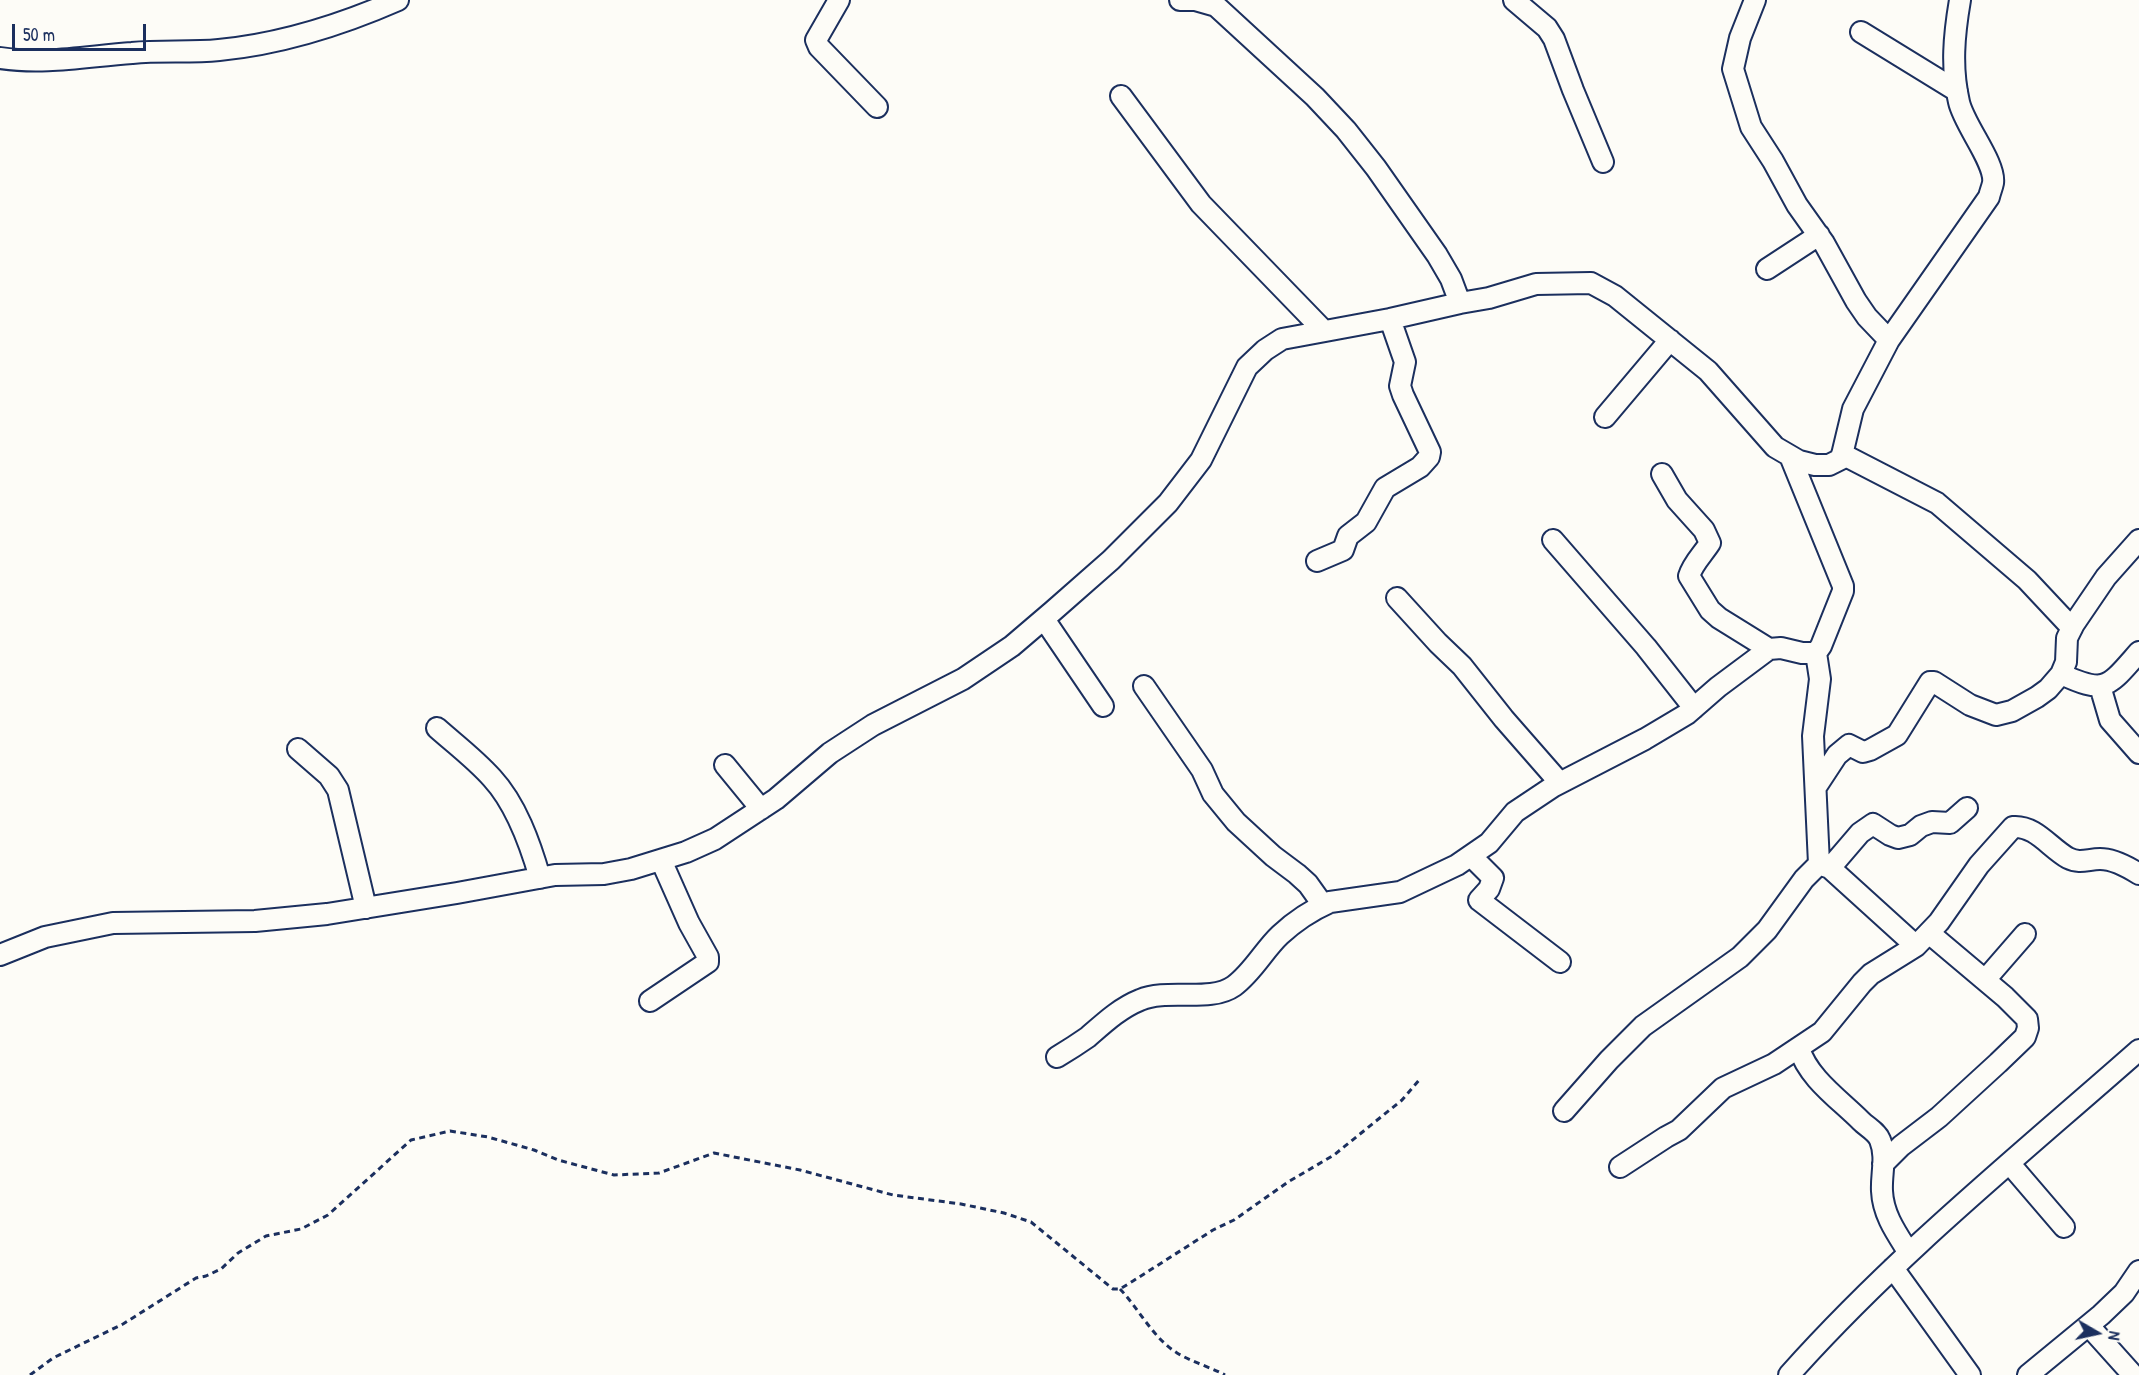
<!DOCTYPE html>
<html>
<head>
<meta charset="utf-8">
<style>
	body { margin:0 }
	#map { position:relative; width:2139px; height:1375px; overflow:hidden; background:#fdfcf7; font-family:"Patrick Hand",sans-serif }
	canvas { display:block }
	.north { position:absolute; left:2067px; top:1303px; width:60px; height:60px; -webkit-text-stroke:4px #fdfcf7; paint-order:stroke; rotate:99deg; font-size:16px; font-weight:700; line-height:24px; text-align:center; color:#1b2f5e }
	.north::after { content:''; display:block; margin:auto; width:21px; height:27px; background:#1b2f5e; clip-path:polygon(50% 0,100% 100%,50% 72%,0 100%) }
	.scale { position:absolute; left:12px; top:24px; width:134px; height:27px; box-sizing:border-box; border:3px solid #1b2f5e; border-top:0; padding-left:8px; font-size:18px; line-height:21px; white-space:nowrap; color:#1b2f5e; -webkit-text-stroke:4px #fdfcf7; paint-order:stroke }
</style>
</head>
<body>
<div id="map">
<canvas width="2139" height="1375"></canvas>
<div class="north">N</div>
<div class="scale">50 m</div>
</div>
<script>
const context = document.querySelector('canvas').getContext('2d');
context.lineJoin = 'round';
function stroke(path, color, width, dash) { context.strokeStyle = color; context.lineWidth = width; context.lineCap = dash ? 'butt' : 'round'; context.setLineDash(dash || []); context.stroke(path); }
const minor = new Path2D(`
	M839 0 816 40 819 47 877 107
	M1180 0H1195L1216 6 1315 97 1346 130 1376 168 1437 255 1451 279 1460 303
	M1514 0 1547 28 1554 39 1573 90 1603 162
	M1755 0 1740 38 1733 69 1751 127 1773 161 1797 205 1824 243 1856 301 1867 317 1889 340
	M1861 32 1957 91
	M0 58C44 65 88 56 132 53 161 50 190 53 219 50 281 44 341 25 398 0
	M1121 96 1201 204 1324 331
	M1767 269 1819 235
	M1605 417 1670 340
	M1842 454 1937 503 2027 580 2072 628
	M1662 474 1677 500 1704 530 1710 543C1703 554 1693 563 1689 576L1710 610 1719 618 1769 649
	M1553 540 1646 647 1694 708
	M1317 561 1343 550 1348 536 1366 522 1385 488 1420 467 1429 457 1430 452 1403 395 1400 386 1405 362 1390 319
	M1397 598 1438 643 1462 666 1504 719 1560 783
	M1044 619 1103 706
	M1816 653 1820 679 1813 736 1819 864
	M2061 674C2106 695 2108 687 2139 652
	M1144 686 1202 770 1213 794 1236 822 1273 856 1297 874 1308 884 1323 905
	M2100 686 2110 720 2139 753
	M437 728C455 744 475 759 492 778 516 804 530 843 540 878
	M298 749 329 776 338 790 366 908
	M725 765 761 809
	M1816 787 1837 755 1849 745 1863 752 1870 750 1897 735 1930 682H1934L1970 705 1996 715 2012 711 2037 697 2048 689 2061 674 2066 662 2067 638 2074 624 2106 577 2139 540
	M1471 856 1493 878 1489 889 1479 900 1560 962
	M1830 868 1860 833 1873 824 1890 835 1898 838 1910 835 1921 826 1932 822 1950 823 1967 808
	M0 955 45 937 113 923 255 921 327 914 457 893 555 875 604 874 631 869 686 852 715 839 776 799 830 753 873 725 963 679 1012 646 1053 611 1111 560 1168 503 1201 460 1247 367 1265 350 1282 339 1390 319 1460 303 1489 298 1536 284 1591 283 1615 296 1708 371 1775 447 1799 461 1815 465H1829L1841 459 1853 409 1889 340 1989 197C1990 192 1992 188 1993 183 1996 163 1964 125 1959 102 1951 68 1954 35 1960 0
	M1985 980 2025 934
	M650 1001 708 962V957L689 923 661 860
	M1799 1048C1808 1078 1839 1099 1861 1121 1867 1127 1877 1132 1880 1140 1887 1157 1881 1174 1882 1191 1883 1215 1897 1234 1909 1253
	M1057 1057C1067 1051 1078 1044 1088 1037 1104 1023 1120 1008 1140 1000 1168 988 1210 1003 1234 986 1253 972 1264 950 1280 935 1295 921 1312 910 1330 902L1400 892 1457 865 1489 843 1515 812 1554 786 1645 739 1687 714 1718 687 1769 649 1781 648 1802 653H1816L1821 646 1843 591V586L1790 456
	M1564 1111 1609 1060 1643 1026 1740 957 1767 930 1804 879 1819 864 1830 868 1916 946
	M1883 1164 1901 1146 1939 1117 1998 1063 2025 1037 2028 1028 2027 1019 2005 997 1929 933
	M2010 1164 2064 1227
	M1620 1167 1666 1137 1679 1130 1723 1088 1774 1064 1822 1032 1862 983 1871 974 1916 946 1939 922 1979 865 2013 827C2035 825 2050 848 2068 858 2080 864 2088 859 2100 859 2113 859 2128 867 2139 874
	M1893 1268 1970 1375
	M2089 1326 2133 1375
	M1789 1375C1895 1256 2020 1155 2139 1050
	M2028 1375 2101 1315 2124 1293 2139 1271`);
stroke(minor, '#1b2f5e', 24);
stroke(new Path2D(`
	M1120 1289C1139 1309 1153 1338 1177 1353 1192 1362 1210 1367 1225 1375
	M30 1375 53 1358 123 1324 196 1278 206 1276 221 1269 238 1253 266 1236 301 1229 328 1215 411 1140 450 1131 488 1137 534 1150 558 1160 614 1175 659 1173 714 1153 800 1170 893 1195 961 1204 1004 1213 1031 1222 1113 1289H1120L1133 1281 1213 1230 1234 1220 1288 1182 1334 1155 1402 1100 1420 1079`), '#1b2f5e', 3, [6, 4.5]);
stroke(minor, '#fdfcf7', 20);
</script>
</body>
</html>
